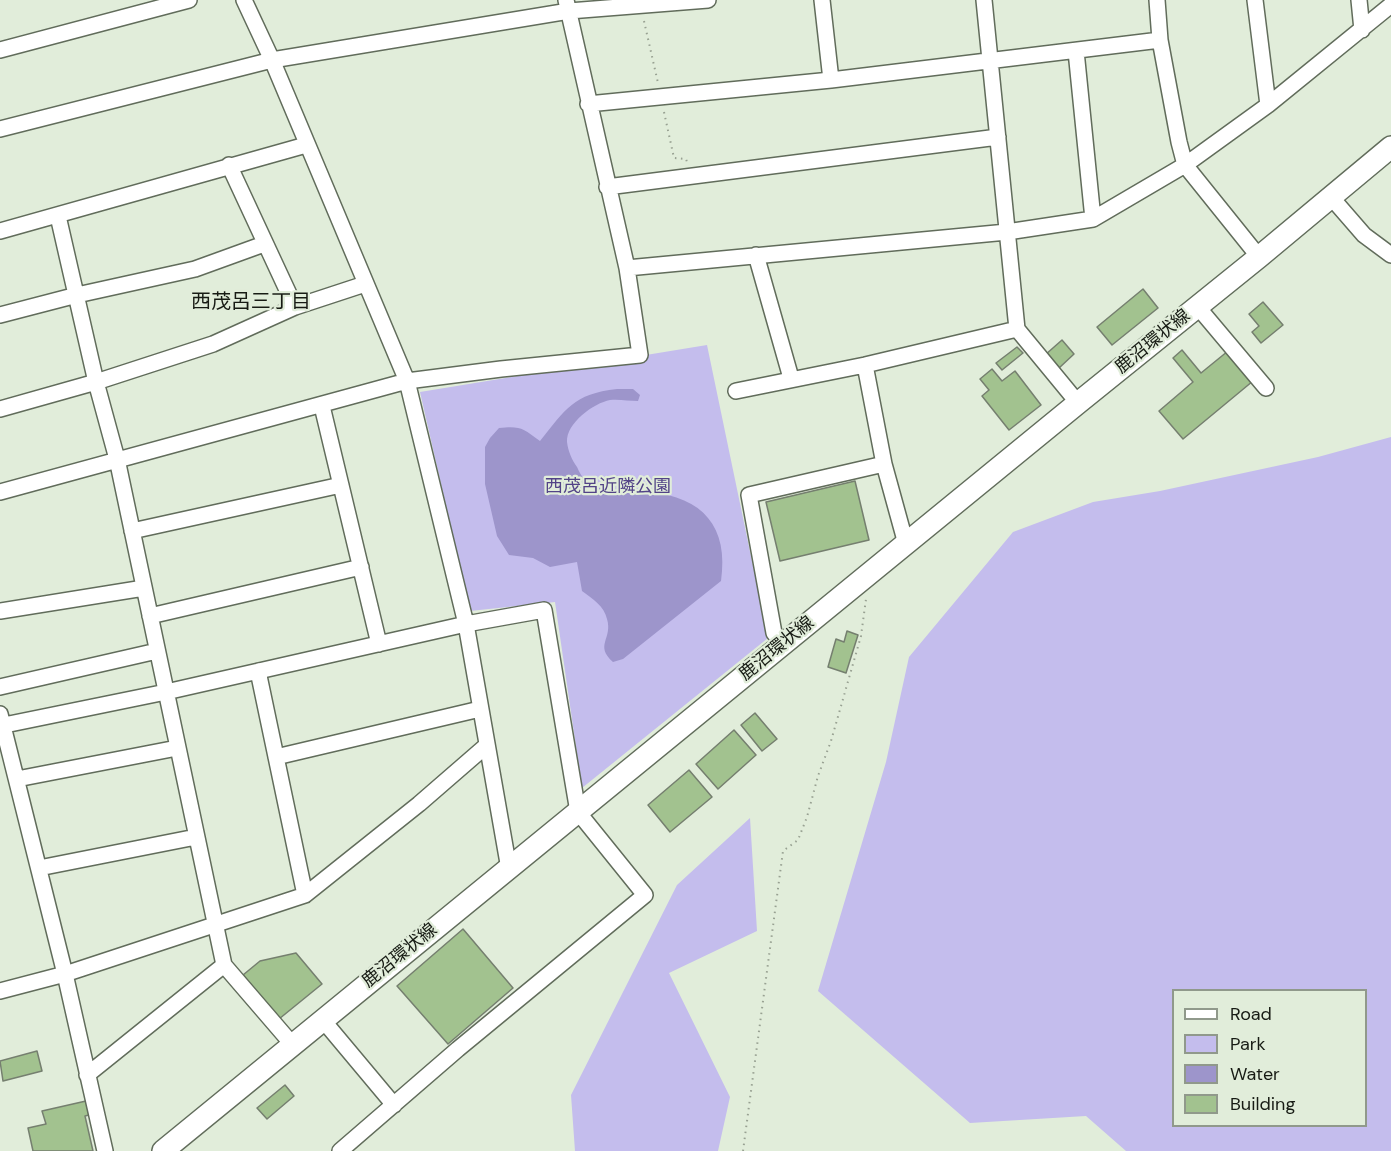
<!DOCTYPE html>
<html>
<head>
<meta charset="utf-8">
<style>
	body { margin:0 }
	#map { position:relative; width:1391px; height:1151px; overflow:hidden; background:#e1edda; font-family:"DM Sans",sans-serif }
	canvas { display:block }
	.legend { position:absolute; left:1172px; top:989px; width:195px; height:138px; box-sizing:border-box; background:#e1edda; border:2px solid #90998b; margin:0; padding:8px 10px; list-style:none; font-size:18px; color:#171b14 }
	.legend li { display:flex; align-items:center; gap:12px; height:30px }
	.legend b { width:30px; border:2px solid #90998b }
</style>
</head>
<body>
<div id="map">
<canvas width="1391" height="1151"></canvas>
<ul class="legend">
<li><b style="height:8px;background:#fff"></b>Road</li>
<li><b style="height:16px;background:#c4bded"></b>Park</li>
<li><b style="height:16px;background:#9d95cb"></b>Water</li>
<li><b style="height:16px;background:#a2c28f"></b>Building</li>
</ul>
</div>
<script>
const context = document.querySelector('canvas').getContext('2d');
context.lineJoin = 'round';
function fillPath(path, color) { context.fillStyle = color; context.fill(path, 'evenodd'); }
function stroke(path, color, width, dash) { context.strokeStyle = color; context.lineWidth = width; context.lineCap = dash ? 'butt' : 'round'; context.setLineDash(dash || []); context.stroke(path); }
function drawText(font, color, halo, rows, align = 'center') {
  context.font = font + ' "DM Sans","Noto Sans JP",sans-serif'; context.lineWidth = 4.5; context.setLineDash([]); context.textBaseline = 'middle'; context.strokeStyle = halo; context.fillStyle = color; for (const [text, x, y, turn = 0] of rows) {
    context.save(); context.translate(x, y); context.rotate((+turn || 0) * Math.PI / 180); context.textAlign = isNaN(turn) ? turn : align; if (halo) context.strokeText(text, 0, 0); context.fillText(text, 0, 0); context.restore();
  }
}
fillPath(new Path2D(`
	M707 345 768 638 582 788 555 602 470 611 420 392Z
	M1391 437V1151H1126L1086 1116 970 1123 818 991 886 762 909 657 1013 532 1093 502 1160 491 1318 457ZM1174 990H1366V1126H1174Z
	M750 818 757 931 669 973 730 1097 718 1151H575L571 1095 677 885Z`), '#c4bded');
fillPath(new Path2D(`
	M617 389H633L640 395 638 401C629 401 619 399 610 400 594 403 566 423 567 442 568 451 572 460 577 467 579 471 581 476 584 478 606 498 624 490 649 492 703 497 729 527 721 581L623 659 613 662C594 645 613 639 607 619 604 606 593 599 582 591L577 562 550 567 533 558 509 555 497 536 485 484V447L490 438 499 428C521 426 522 428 540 441 566 409 573 394 617 389Z`), '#9d95cb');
const building = new Path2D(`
	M1143 289 1158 308 1112 345 1097 327Z
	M1263 302 1283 325 1261 343 1252 332 1259 326 1249 314Z
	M1062 340 1074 354 1058 369 1045 355Z
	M1017 347 1023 353 1002 370 996 363Z
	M1182 350 1201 373 1228 351 1253 381 1183 439 1159 411 1193 382 1173 358Z
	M992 369 1002 381 1015 371 1041 405 1009 430 982 396 989 390 980 379Z
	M855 481 869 540 780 561 766 502Z
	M847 631 858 635 846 673 828 667 836 639 844 642Z
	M755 713 777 739 762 751 741 725Z
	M734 730 756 755 718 789 696 764Z
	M689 770 712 797 670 832 648 805Z
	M463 929 513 988 448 1044 397 986Z
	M296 953 322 984 279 1019 243 975 260 961Z
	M37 1051 42 1071 3 1081 0 1061Z
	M285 1085 294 1096 267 1119 257 1108Z
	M86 1101 89 1115 85 1116 93 1151H33L28 1128 46 1124 42 1111Z`);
fillPath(building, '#a2c28f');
stroke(building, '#757f6f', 1.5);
const street = new Path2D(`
	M244 0 272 60 407 381 466 624 509 869
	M822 0 831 80
	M984 0 1017 329 1078 403
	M1157 0 1160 40 1179 142 1185 165 1259 257
	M1255 0 1268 105
	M1359 0 1362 30
	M0 50 189 0
	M1076 51 1093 219
	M588 104 831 80 1160 40
	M0 129 272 60 569 11 708 0
	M229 165 295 307
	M607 187 998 137
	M1331 197 1364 235 1391 255
	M58 216 96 382 117 459 224 965 292 1044
	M0 231 306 145
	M756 255 791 378
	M627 268 1007 232 1093 219 1185 165 1268 105 1391 5
	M1197 306 1266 388
	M0 315 77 295 195 269 264 244
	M865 365 884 464 906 544
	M736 391 865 365 1017 329
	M322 406 379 644
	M0 409 96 382 213 344 295 307 365 284
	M0 492 407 381 501 369 640 355 627 268 566 0
	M132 531 341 485
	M0 611 144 588
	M150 616 361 567
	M784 644 774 633 749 495 884 464
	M258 671 305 895
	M0 687 157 651
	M0 714 65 974 105 1151
	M0 726 166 692 466 624 544 610 578 812 645 895 458 1049 340 1151
	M276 757 480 709
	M17 779 177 748
	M39 868 196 837
	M0 991 65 974 305 895 419 804 487 745
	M322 1019 394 1105
	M87 1075 224 965`);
const secondary = new Path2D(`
	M163 1151 1078 403 1259 257 1391 147`);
stroke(street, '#616c5b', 18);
stroke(secondary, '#616c5b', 24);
stroke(new Path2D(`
	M644 21 658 83
	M664 112 674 158 686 159 687 162
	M743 1151 783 851 798 840 807 817 818 776 831 741 861 636 866 599`), '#98a192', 2, [1.5, 4.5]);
stroke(street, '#fff', 15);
stroke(secondary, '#fff', 21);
drawText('18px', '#171b14', '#e1edda', [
	["鹿沼環状線",1153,342,-39],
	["鹿沼環状線",777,649,-39],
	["鹿沼環状線",400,956,-39]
]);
drawText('18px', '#524387', '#e1edda', [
	["西茂呂近隣公園",608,487]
]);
drawText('20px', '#171b14', '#e1edda', [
	["西茂呂三丁目",251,303]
]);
</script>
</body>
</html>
